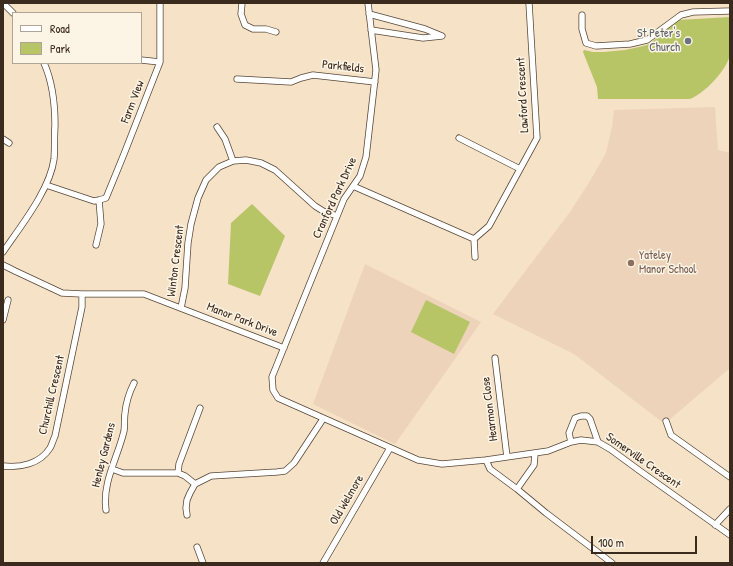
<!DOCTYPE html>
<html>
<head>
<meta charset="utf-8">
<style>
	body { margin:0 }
	#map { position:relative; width:733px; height:566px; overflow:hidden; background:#f5e2c7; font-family:"Patrick Hand",sans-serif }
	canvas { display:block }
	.frame { position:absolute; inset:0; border:4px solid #3b2a1e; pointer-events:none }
	.legend { position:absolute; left:12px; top:12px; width:130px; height:52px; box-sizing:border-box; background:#fcf5e5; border:1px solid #afa495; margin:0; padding:5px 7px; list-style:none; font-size:12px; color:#3b2a1e }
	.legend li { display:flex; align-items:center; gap:8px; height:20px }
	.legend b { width:20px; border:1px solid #afa495 }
	.scale { position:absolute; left:591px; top:536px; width:106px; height:18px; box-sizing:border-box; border:2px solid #3b2a1e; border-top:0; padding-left:5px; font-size:12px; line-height:14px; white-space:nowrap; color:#3b2a1e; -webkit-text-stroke:3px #fcf5e5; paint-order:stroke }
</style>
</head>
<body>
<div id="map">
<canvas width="733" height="566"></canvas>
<div class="frame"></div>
<ul class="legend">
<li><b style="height:5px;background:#fff"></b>Road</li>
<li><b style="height:11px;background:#b7c567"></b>Park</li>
</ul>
<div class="scale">100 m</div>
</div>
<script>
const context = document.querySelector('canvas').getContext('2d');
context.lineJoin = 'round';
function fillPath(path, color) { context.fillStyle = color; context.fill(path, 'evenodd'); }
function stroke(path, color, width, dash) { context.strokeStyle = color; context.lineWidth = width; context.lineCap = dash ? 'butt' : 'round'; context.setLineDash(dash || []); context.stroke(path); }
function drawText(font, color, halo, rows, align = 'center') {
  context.font = font + ' "Patrick Hand",sans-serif'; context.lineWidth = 3; context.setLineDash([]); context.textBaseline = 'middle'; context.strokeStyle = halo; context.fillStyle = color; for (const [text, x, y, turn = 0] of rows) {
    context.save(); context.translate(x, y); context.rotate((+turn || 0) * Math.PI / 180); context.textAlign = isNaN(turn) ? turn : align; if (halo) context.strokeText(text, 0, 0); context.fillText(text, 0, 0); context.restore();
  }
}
fillPath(new Path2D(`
	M715 107 718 150 730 153V368L669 420 662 422 574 354 493 314 570 212 590 181 606 153 612 127 614 110Z
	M365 264 481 322 395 444 313 404Z`), '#ecd3b9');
fillPath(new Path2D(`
	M730 17C730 27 732 46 730 55 726 71 705 93 690 99H598L597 87 583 52 584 50 593 52H604L625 50 639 47 647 45 653 41 678 20Z
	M252 204 285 236 260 296 228 284 231 223Z
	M426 300 470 322 454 354 411 332Z`), '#b7c567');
const minor = new Path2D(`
	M3 3 13 13
	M242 3 241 14 245 25 253 29H266L276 32
	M368 3 376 70 366 157 360 176 344 199 272 377 273 390 278 398 418 460 442 464 486 460 490 469 517 489 546 513 612 563
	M369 14 425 29 442 36 423 38 371 30
	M582 15V29L586 43 596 46 630 44 647 40 681 15 693 12 730 11
	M141 60 160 62
	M237 79 291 82 301 78 313 75 375 82
	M217 127 225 139 233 161
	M459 138 520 169
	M3 139 9 143
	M46 185 94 201 99 200 106 198 124 154 160 62V3
	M353 186 474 239 489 226 537 138 529 3
	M474 239 475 257
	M96 245 101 224 99 200
	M3 252C20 227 50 190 54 159 55 148 54 137 55 126 55 104 53 83 44 63
	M3 265 15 271 62 293 82 294H144L284 348
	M181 308 185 288 188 243 191 224 198 198 206 180 219 167 233 161 246 160 261 163 275 170 315 206 323 211 337 216
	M3 320 8 300
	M495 358 507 457
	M666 421 671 435 730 477
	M571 442 569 433 575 418 581 416H587L590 419 598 442
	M486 460 548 451 571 442 581 440 598 442 610 449 640 471 730 535
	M3 466C20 468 40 464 50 448 52 445 53 440 55 436L82 307V294
	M112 469 123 473H178L185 476 195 484
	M178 473 179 464 200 408
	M517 489 534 465 535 454
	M106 510C102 482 118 457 124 431 125 425 124 419 125 413 126 402 129 393 134 383
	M187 515 186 508 187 500 190 493 195 484 211 476 277 472 285 471 294 463 323 419
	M715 525 730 509
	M197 547 203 563
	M323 563 390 448`);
stroke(minor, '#574637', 7);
stroke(minor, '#fff', 5.5);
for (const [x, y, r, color] of [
	[688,41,4,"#6b7280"],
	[631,263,4,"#8d6e63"]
]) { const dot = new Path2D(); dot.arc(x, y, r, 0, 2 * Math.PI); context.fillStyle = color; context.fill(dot); stroke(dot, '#fcf5e5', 1.5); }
drawText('12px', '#5b616d', '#fcf5e5', [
	["St Peter's",680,34],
	["Church",680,48]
], 'right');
drawText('12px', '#3b2a1e', '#fcf5e5', [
	["Parkfields",343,67,6],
	["Lawford Crescent",523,95,-93],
	["Farm View",133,102,-69],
	["Cranford Park Drive",335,198,-65],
	["Winton Crescent",176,261,-83],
	["Manor Park Drive",242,320,21],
	["Churchill Crescent",52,395,-77],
	["Hearmon Close",490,409,-97],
	["Henley Gardens",104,455,-76],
	["Somerville Crescent",643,461,35],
	["Old Welmore",347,500,-60]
]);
drawText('12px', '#785e54', '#fcf5e5', [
	["Yateley",639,256],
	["Manor School",639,270]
], 'left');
</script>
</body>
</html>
